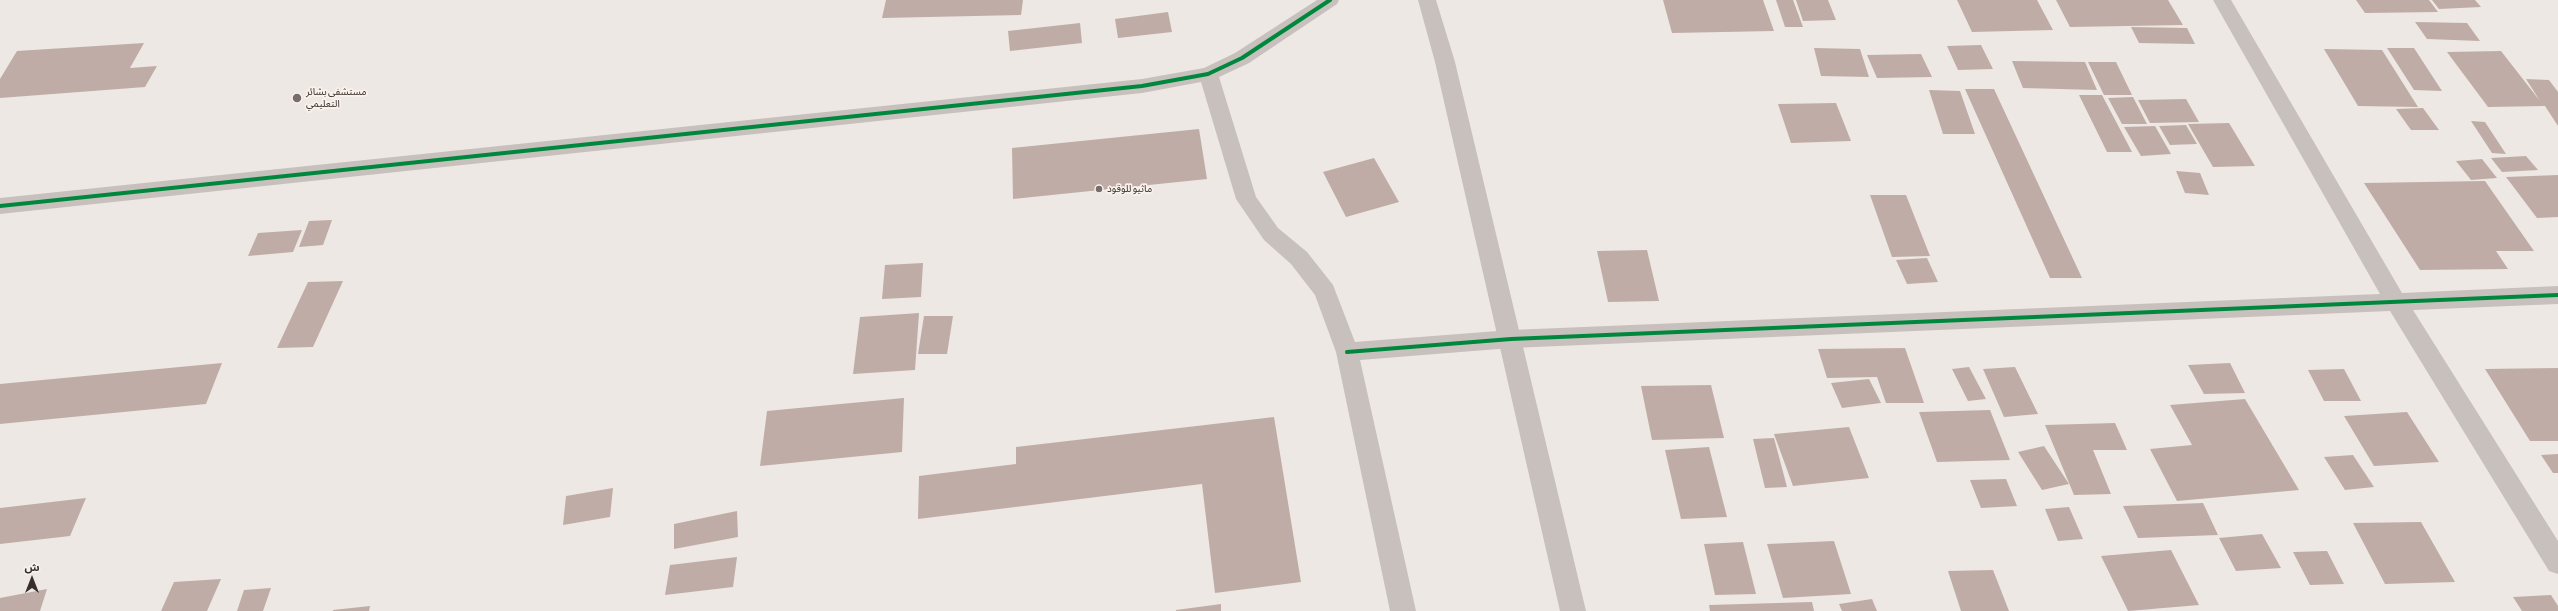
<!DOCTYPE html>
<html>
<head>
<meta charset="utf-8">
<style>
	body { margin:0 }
	#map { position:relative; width:2558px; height:611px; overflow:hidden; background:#ede8e3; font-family:"Asap Condensed","Noto Sans Arabic",sans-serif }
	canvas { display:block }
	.north { position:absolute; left:12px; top:559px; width:40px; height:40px; -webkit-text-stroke:3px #f9f2ec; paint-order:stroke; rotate:0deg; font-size:11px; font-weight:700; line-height:16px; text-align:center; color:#372d2a }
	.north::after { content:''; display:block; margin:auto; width:14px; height:18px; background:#372d2a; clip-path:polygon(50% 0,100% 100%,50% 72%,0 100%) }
</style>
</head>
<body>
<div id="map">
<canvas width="2558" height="611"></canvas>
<div class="north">ش</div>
</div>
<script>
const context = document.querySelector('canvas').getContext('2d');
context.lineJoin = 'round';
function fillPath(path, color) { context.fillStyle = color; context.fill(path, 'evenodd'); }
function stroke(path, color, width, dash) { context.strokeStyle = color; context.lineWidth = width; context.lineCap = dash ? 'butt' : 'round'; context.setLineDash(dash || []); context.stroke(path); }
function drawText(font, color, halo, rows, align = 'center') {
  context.font = font + ' "Asap Condensed","Noto Sans Arabic",sans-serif'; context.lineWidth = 3.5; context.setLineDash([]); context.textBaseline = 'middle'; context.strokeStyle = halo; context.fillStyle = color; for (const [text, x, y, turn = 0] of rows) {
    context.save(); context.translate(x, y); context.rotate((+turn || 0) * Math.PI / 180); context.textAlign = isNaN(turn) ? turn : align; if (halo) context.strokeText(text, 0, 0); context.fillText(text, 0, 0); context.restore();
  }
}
fillPath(new Path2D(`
	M886 0H1023L1021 15 882 18Z
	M1663 0H1763L1774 31 1672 33Z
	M1776 0H1793L1803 27H1785Z
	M1796 0H1828L1836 20 1803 21Z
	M1957 0H2037L2053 30 1972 32Z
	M2056 0H2168L2183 25 2070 27Z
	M2356 0H2429L2438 12 2365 13Z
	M2432 0H2475L2481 7 2439 9Z
	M1168 12 1172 32 1118 38 1115 19Z
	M2415 22 2467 23 2480 41 2427 39Z
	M1080 23 1082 43 1010 51 1008 31Z
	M2131 27 2187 28 2195 44 2139 43Z
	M144 43 130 68 157 66 145 87 0 98V79L17 51Z
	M1981 45 1993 69 1958 70 1947 46Z
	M1814 48 1860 49 1869 77 1821 76Z
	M2387 48H2414L2442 91 2414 90Z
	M2324 49 2382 50 2418 107 2358 106Z
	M2501 51 2540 101 2526 79 2549 80 2558 92V126L2545 106 2488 107 2447 52Z
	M1921 54 1932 77 1877 78 1867 55Z
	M2012 61 2085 62 2097 90 2023 88Z
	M2088 62H2116L2132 95H2104Z
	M1965 89H1994L2082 278H2050Z
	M1929 90 1960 91 1975 134H1943Z
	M2079 95H2102L2132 152H2107Z
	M2133 97 2147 124H2122L2108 98Z
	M2186 99 2199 122 2150 123 2138 100Z
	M1836 103 1851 141 1791 143 1778 104Z
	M2423 108 2439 130H2411L2396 109Z
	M2471 121 2485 122 2506 154 2492 153Z
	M2229 123 2255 166 2213 167 2188 124Z
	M2186 125 2197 144 2170 145 2159 126Z
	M2155 126 2171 154 2141 156 2124 127Z
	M1199 129 1207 179 1013 199 1012 148Z
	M2526 156 2538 170 2502 172 2491 158Z
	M1374 158 1399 202 1346 217 1323 172Z
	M2482 159 2497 178 2471 180 2456 161Z
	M2176 171 2200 173 2209 195 2185 193Z
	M2558 175V217L2537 218 2506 177Z
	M2485 181 2534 251H2496L2508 269 2420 270 2364 183Z
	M1870 195H1906L1930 256 1892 257Z
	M332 220 323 245 299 247 309 221Z
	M302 230 293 252 248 256 258 233Z
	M1647 250 1659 301 1608 302 1597 251Z
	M1927 258 1938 282 1907 284 1896 260Z
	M923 263 921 297 882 299 885 265Z
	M343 281 313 347 277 348 308 282Z
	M919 313 915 370 853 374 860 317Z
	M924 316H953L947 354H918Z
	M1905 348 1924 403H1886L1877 377 1827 378 1818 349Z
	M222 363 206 404 0 424V384Z
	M2230 363 2245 393 2204 394 2188 365Z
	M1969 367 1986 399 1968 401 1952 369Z
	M2015 367 2038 414 2004 417 1983 369Z
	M2558 368V441H2530L2485 369Z
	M2344 369 2361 401H2324L2308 370Z
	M1869 379 1881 403 1842 408 1831 383Z
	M1711 385 1724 438 1652 440 1641 386Z
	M904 398 902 452 760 466 767 411Z
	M2245 399 2299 490 2177 501 2150 449 2192 445 2170 405Z
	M1990 410 2010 460 1937 462 1919 412Z
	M2407 412 2439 462 2374 466 2344 416Z
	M1274 417 1301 582 1215 593 1202 484 918 519 919 476 1016 464V447Z
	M2115 423 2127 450H2093L2111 494 2074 495 2045 425Z
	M1849 427 1869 478 1793 486 1774 434Z
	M1774 438 1787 487 1765 488 1753 439Z
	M2044 446 2069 484 2042 490 2018 452Z
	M1709 447 1727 517 1681 519 1665 450Z
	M2558 454V473H2553L2541 455Z
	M2353 455 2374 487 2345 490 2324 457Z
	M2006 479 2017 506 1981 508 1970 480Z
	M613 488 610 517 563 525 566 496Z
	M86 498 70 536 0 544V508Z
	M2203 503 2218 535 2138 538 2123 506Z
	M2069 507 2083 539 2058 541 2045 509Z
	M737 511 738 537 674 549V524Z
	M2421 522 2455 582 2385 584 2353 523Z
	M2262 534 2281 568 2236 571 2219 538Z
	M1834 541 1851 594 1783 598 1767 544Z
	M1743 542 1756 594 1715 595 1704 544Z
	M2171 550 2199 605 2128 611 2101 556Z
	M2327 551 2344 584 2310 585 2293 552Z
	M737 557 733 587 665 595 670 565Z
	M1993 570 2009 611H1961L1948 571Z
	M221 579 207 611H161L174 582Z
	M271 588 263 611H237L244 590Z
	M47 589 40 611H0V598Z
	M2551 595 2558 606V611H2522L2513 597Z
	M1872 599 1877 611H1842L1839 604Z
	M1812 602 1814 611H1710L1709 605Z
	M1221 604V611H1176V610Z
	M370 606 369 611H333V610Z`), '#c0aca6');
fillPath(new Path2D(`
	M1317 0H1339L1337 4 1249 63 1219 77 1256 197 1278 228 1307 252 1333 285 1355 342 1511 330 2380 294 2213 0H2231L2402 293 2558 286V304L2413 310 2558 541V574L2549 571 2390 311 1511 348 1360 360 1416 611H1390L1336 352 1315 295 1291 264 1264 240 1236 199 1201 82 1142 93 0 214V198L1142 79 1204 68 1235 53Z`), '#c7c0bc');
fillPath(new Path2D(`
	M1418 0H1436L1455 62 1586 611H1560L1435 62Z`), '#c7c0bc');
stroke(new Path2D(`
	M0 206 1142 86 1208 74 1242 58 1330 0
	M1347 352 1511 339 2558 295`), '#00873e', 4);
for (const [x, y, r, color] of [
	[297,98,5,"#776e6b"],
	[1099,189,4,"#776e6b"]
]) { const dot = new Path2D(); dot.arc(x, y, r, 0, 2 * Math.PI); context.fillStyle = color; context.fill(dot); stroke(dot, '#f9f2ec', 1.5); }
drawText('10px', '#372d2a', '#f9f2ec', [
	["مستشفى بشائر",306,92],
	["التعليمي",306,104],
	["ماثيو للوقود",1107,189]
], 'left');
</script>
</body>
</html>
